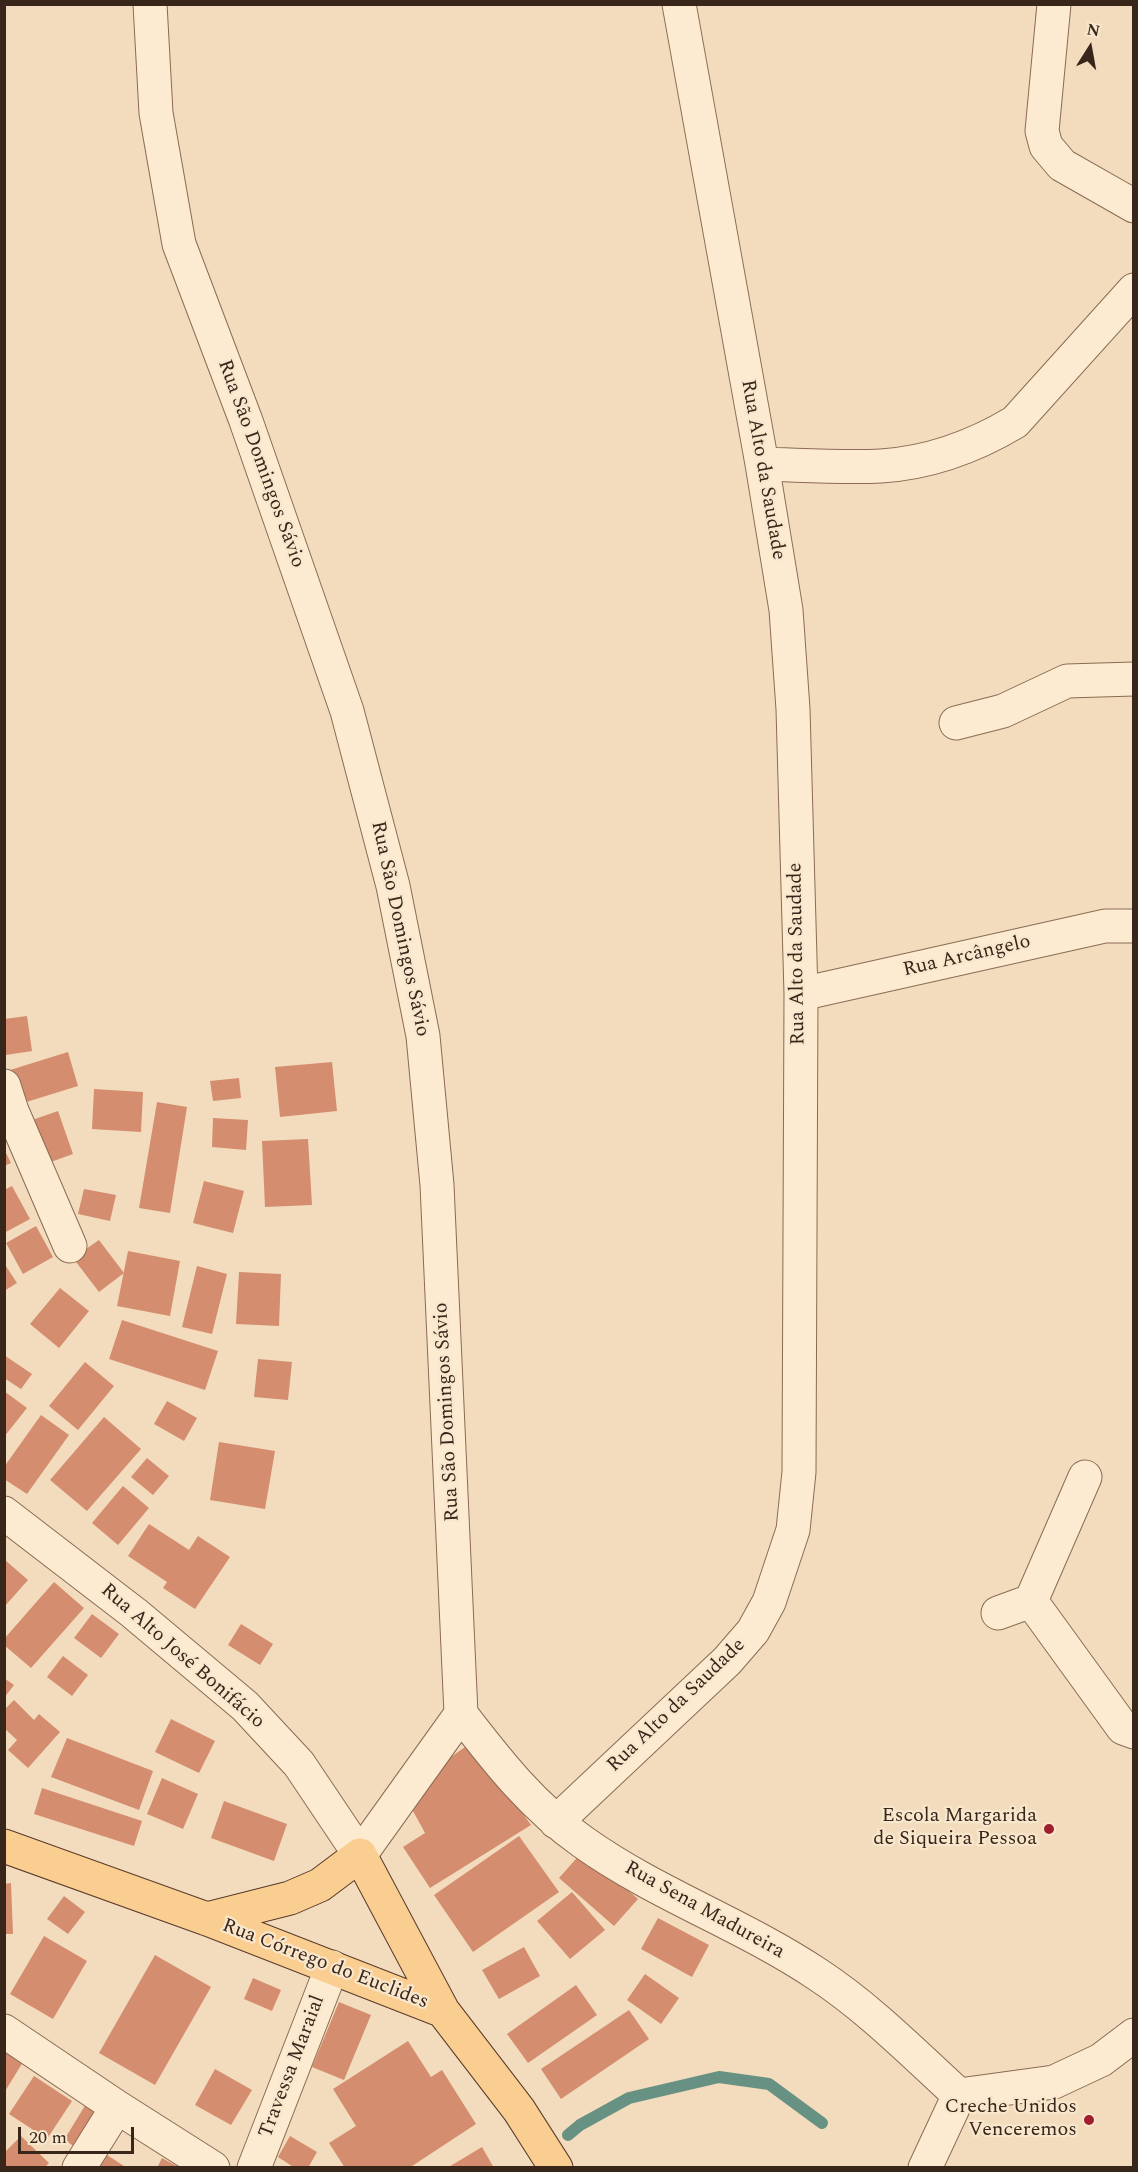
<!DOCTYPE html>
<html>
<head>
<meta charset="utf-8">
<style>
	body { margin:0 }
	#map { position:relative; width:1138px; height:2172px; overflow:hidden; background:#f2dcbd; font-family:Spectral,serif }
	canvas { display:block }
	.frame { position:absolute; inset:0; border:6px solid #39261b; pointer-events:none }
	.north { position:absolute; left:1060px; top:18px; width:60px; height:60px; -webkit-text-stroke:4px #f9e7cd; paint-order:stroke; rotate:11deg; font-size:16px; font-weight:700; line-height:24px; text-align:center; color:#39261b }
	.north::after { content:''; display:block; margin:auto; width:21px; height:27px; background:#39261b; clip-path:polygon(50% 0,100% 100%,50% 72%,0 100%) }
	.scale { position:absolute; left:18px; top:2127px; width:116px; height:27px; box-sizing:border-box; border:3px solid #39261b; border-top:0; padding-left:8px; font-size:18px; line-height:21px; white-space:nowrap; color:#39261b; -webkit-text-stroke:4px #f9e7cd; paint-order:stroke }
</style>
</head>
<body>
<div id="map">
<canvas width="1138" height="2172"></canvas>
<div class="frame"></div>
<div class="north">N</div>
<div class="scale">20 m</div>
</div>
<script>
const context = document.querySelector('canvas').getContext('2d');
context.lineJoin = 'round';
function stroke(path, color, width, dash) { context.strokeStyle = color; context.lineWidth = width; context.lineCap = dash ? 'butt' : 'round'; context.setLineDash(dash || []); context.stroke(path); }
function fillPath(path, color) { context.fillStyle = color; context.fill(path, 'evenodd'); }
function drawText(font, color, halo, rows, align = 'center') {
  context.font = font + ' Spectral,serif'; context.lineWidth = 4.5; context.setLineDash([]); context.textBaseline = 'middle'; context.strokeStyle = halo; context.fillStyle = color; for (const [text, x, y, turn = 0] of rows) {
    context.save(); context.translate(x, y); context.rotate((+turn || 0) * Math.PI / 180); context.textAlign = isNaN(turn) ? turn : align; if (halo) context.strokeText(text, 0, 0); context.fillText(text, 0, 0); context.restore();
  }
}
stroke(new Path2D(`
	M568 2135 580 2125 629 2098 719 2077 769 2084 822 2123`), '#679182', 12);
fillPath(new Path2D(`
	M27 1016 32 1051 6 1055 4 1019Z
	M68 1052 78 1086 20 1104 10 1070Z
	M332 1062 337 1111 280 1117 275 1067Z
	M239 1078 241 1098 213 1101 210 1081Z
	M94 1089 143 1092 141 1132 92 1129Z
	M157 1102 187 1107 170 1213 139 1208Z
	M58 1111 73 1154 48 1163 32 1120Z
	M213 1118 248 1120 246 1150 212 1147Z
	M308 1139 312 1205 265 1207 262 1141Z
	M4 1149 11 1163 4 1166Z
	M204 1181 244 1191 233 1233 193 1223Z
	M12 1186 30 1219 4 1233V1190Z
	M84 1189 116 1195 110 1221 78 1214Z
	M36 1226 53 1257 23 1274 6 1243Z
	M99 1240 124 1273 99 1292 73 1258Z
	M128 1251 180 1261 170 1316 117 1306Z
	M4 1263 17 1283 4 1291Z
	M197 1266 227 1274 212 1334 182 1327Z
	M239 1272 281 1274 279 1326 236 1324Z
	M60 1288 89 1311 59 1348 30 1324Z
	M122 1320 218 1351 205 1390 109 1359Z
	M4 1355 32 1374 21 1389 4 1378Z
	M258 1359 292 1362 288 1400 254 1397Z
	M85 1362 114 1386 78 1430 49 1406Z
	M4 1391 27 1408 4 1437Z
	M167 1401 197 1418 184 1441 154 1424Z
	M41 1415 69 1435 27 1494 4 1479V1467Z
	M104 1417 141 1449 87 1511 50 1480Z
	M219 1442 275 1451 265 1509 210 1500Z
	M147 1458 169 1476 153 1495 131 1477Z
	M123 1486 149 1508 118 1545 92 1523Z
	M149 1524 189 1550 198 1536 230 1557 195 1609 163 1588 167 1582 128 1556Z
	M5 1560 28 1580 5 1606Z
	M54 1582 84 1608 31 1668 4 1645V1639Z
	M92 1614 119 1634 101 1658 74 1638Z
	M241 1624 273 1644 260 1665 228 1645Z
	M63 1656 88 1675 72 1696 47 1677Z
	M4 1678 14 1685 4 1698Z
	M14 1700 34 1720 39 1714 60 1732 28 1768 8 1750 17 1740 4 1728V1710Z
	M171 1719 215 1741 199 1773 155 1752Z
	M67 1738 153 1771 139 1810 51 1777Z
	M472 1742 531 1825 430 1888 403 1847 425 1833 413 1811 427 1774Z
	M162 1778 198 1794 183 1829 147 1814Z
	M42 1788 142 1821 134 1846 34 1814Z
	M224 1801 287 1824 274 1861 211 1838Z
	M519 1836 559 1892 473 1952 434 1895Z
	M583 1851 638 1899 614 1926 559 1878Z
	M11 1883 13 1934H4V1884Z
	M572 1892 605 1930 570 1959 537 1921Z
	M64 1896 85 1912 68 1934 47 1919Z
	M658 1918 709 1945 692 1977 641 1949Z
	M44 1936 87 1961 53 2019 10 1994Z
	M524 1947 540 1976 499 1999 482 1970Z
	M155 1955 211 1987 155 2085 99 2053Z
	M645 1974 679 1998 661 2024 627 2000Z
	M253 1978 281 1990 272 2011 244 1999Z
	M576 1985 597 2015 528 2063 507 2034Z
	M339 2002 371 2015 344 2080 312 2067Z
	M629 2010 649 2039 561 2099 541 2069Z
	M408 2041 431 2077 442 2070 476 2124 409 2168H345L329 2143 356 2126 333 2089Z
	M4 2050 23 2062 4 2093Z
	M215 2069 252 2090 231 2125 195 2105Z
	M34 2076 72 2101 47 2139 9 2114Z
	M86 2104 101 2113 79 2149 64 2140Z
	M21 2136 49 2163 44 2168H6L4 2166V2153Z
	M290 2136 317 2152 308 2168H295L278 2157Z
	M482 2147 494 2168H447Z
	M104 2153 127 2168H95Z
	M162 2158 180 2168H157Z`), '#d48d6f');
const minor = new Path2D(`
	M1054 4 1042 131 1046 146 1062 165 1134 206
	M762 464C801 465 842 468 881 466 928 463 975 446 1015 422L1134 290
	M956 723 1003 711 1067 681 1134 679
	M801 994 1105 926H1134
	M4 1086 12 1111 70 1246
	M1085 1477 1031 1601 1123 1728 1134 1732
	M4 1513 134 1613 245 1706 299 1764 360 1855 461 1714 437 1185 423 1036 393 886 347 711 246 421 179 244 156 113 150 4
	M998 1613 1031 1601
	M461 1714C497 1761 533 1807 583 1842 656 1894 742 1924 817 1974 869 2008 913 2053 959 2095
	M556 1822 727 1661 753 1631 769 1602 793 1530 799 1472 801 994 793 709 786 610 762 464 679 4
	M4 2031 117 2107 213 2168
	M959 2095 1054 2082 1101 2060 1134 2035
	M79 2168 117 2107
	M254 2168 332 1967
	M925 2168 959 2095`);
const major = new Path2D(`
	M4 1846 207 1919 443 2011
	M207 1919 290 1898 320 1885 360 1855 443 2011 519 2110 556 2168`);
stroke(minor, '#8b6b54', 35);
stroke(major, '#583a29', 35);
stroke(minor, '#fcead1', 33);
stroke(major, '#facd90', 33);
for (const [x, y, r, color] of [
	[1049,1829,6,"#a01e2e"],
	[1089,2120,6,"#a01e2e"]
]) { const dot = new Path2D(); dot.arc(x, y, r, 0, 2 * Math.PI); context.fillStyle = color; context.fill(dot); stroke(dot, '#f9e7cd', 2); }
drawText('20px', '#39261b', '#f9e7cd', [
	["Rua São Domingos Sávio",260,464,70],
	["Rua Alto da Saudade",762,470,80],
	["Rua São Domingos Sávio",399,929,78],
	["Rua Alto da Saudade",798,954,-91],
	["Rua Arcângelo",967,957,-13],
	["Rua São Domingos Sávio",448,1412,-93],
	["Rua Alto José Bonifácio",182,1657,41],
	["Rua Alto da Saudade",677,1706,-44],
	["Rua Sena Madureira",704,1911,29],
	["Rua Córrego do Euclides",325,1965,21],
	["Travessa Maraial",293,2067,-69]
]);
drawText('20px', '#39261b', '#f9e7cd', [
	["Escola Margarida",1037,1817],
	["de Siqueira Pessoa",1037,1840],
	["Creche Unidos",1077,2108],
	["Venceremos",1077,2131]
], 'right');
</script>
</body>
</html>
